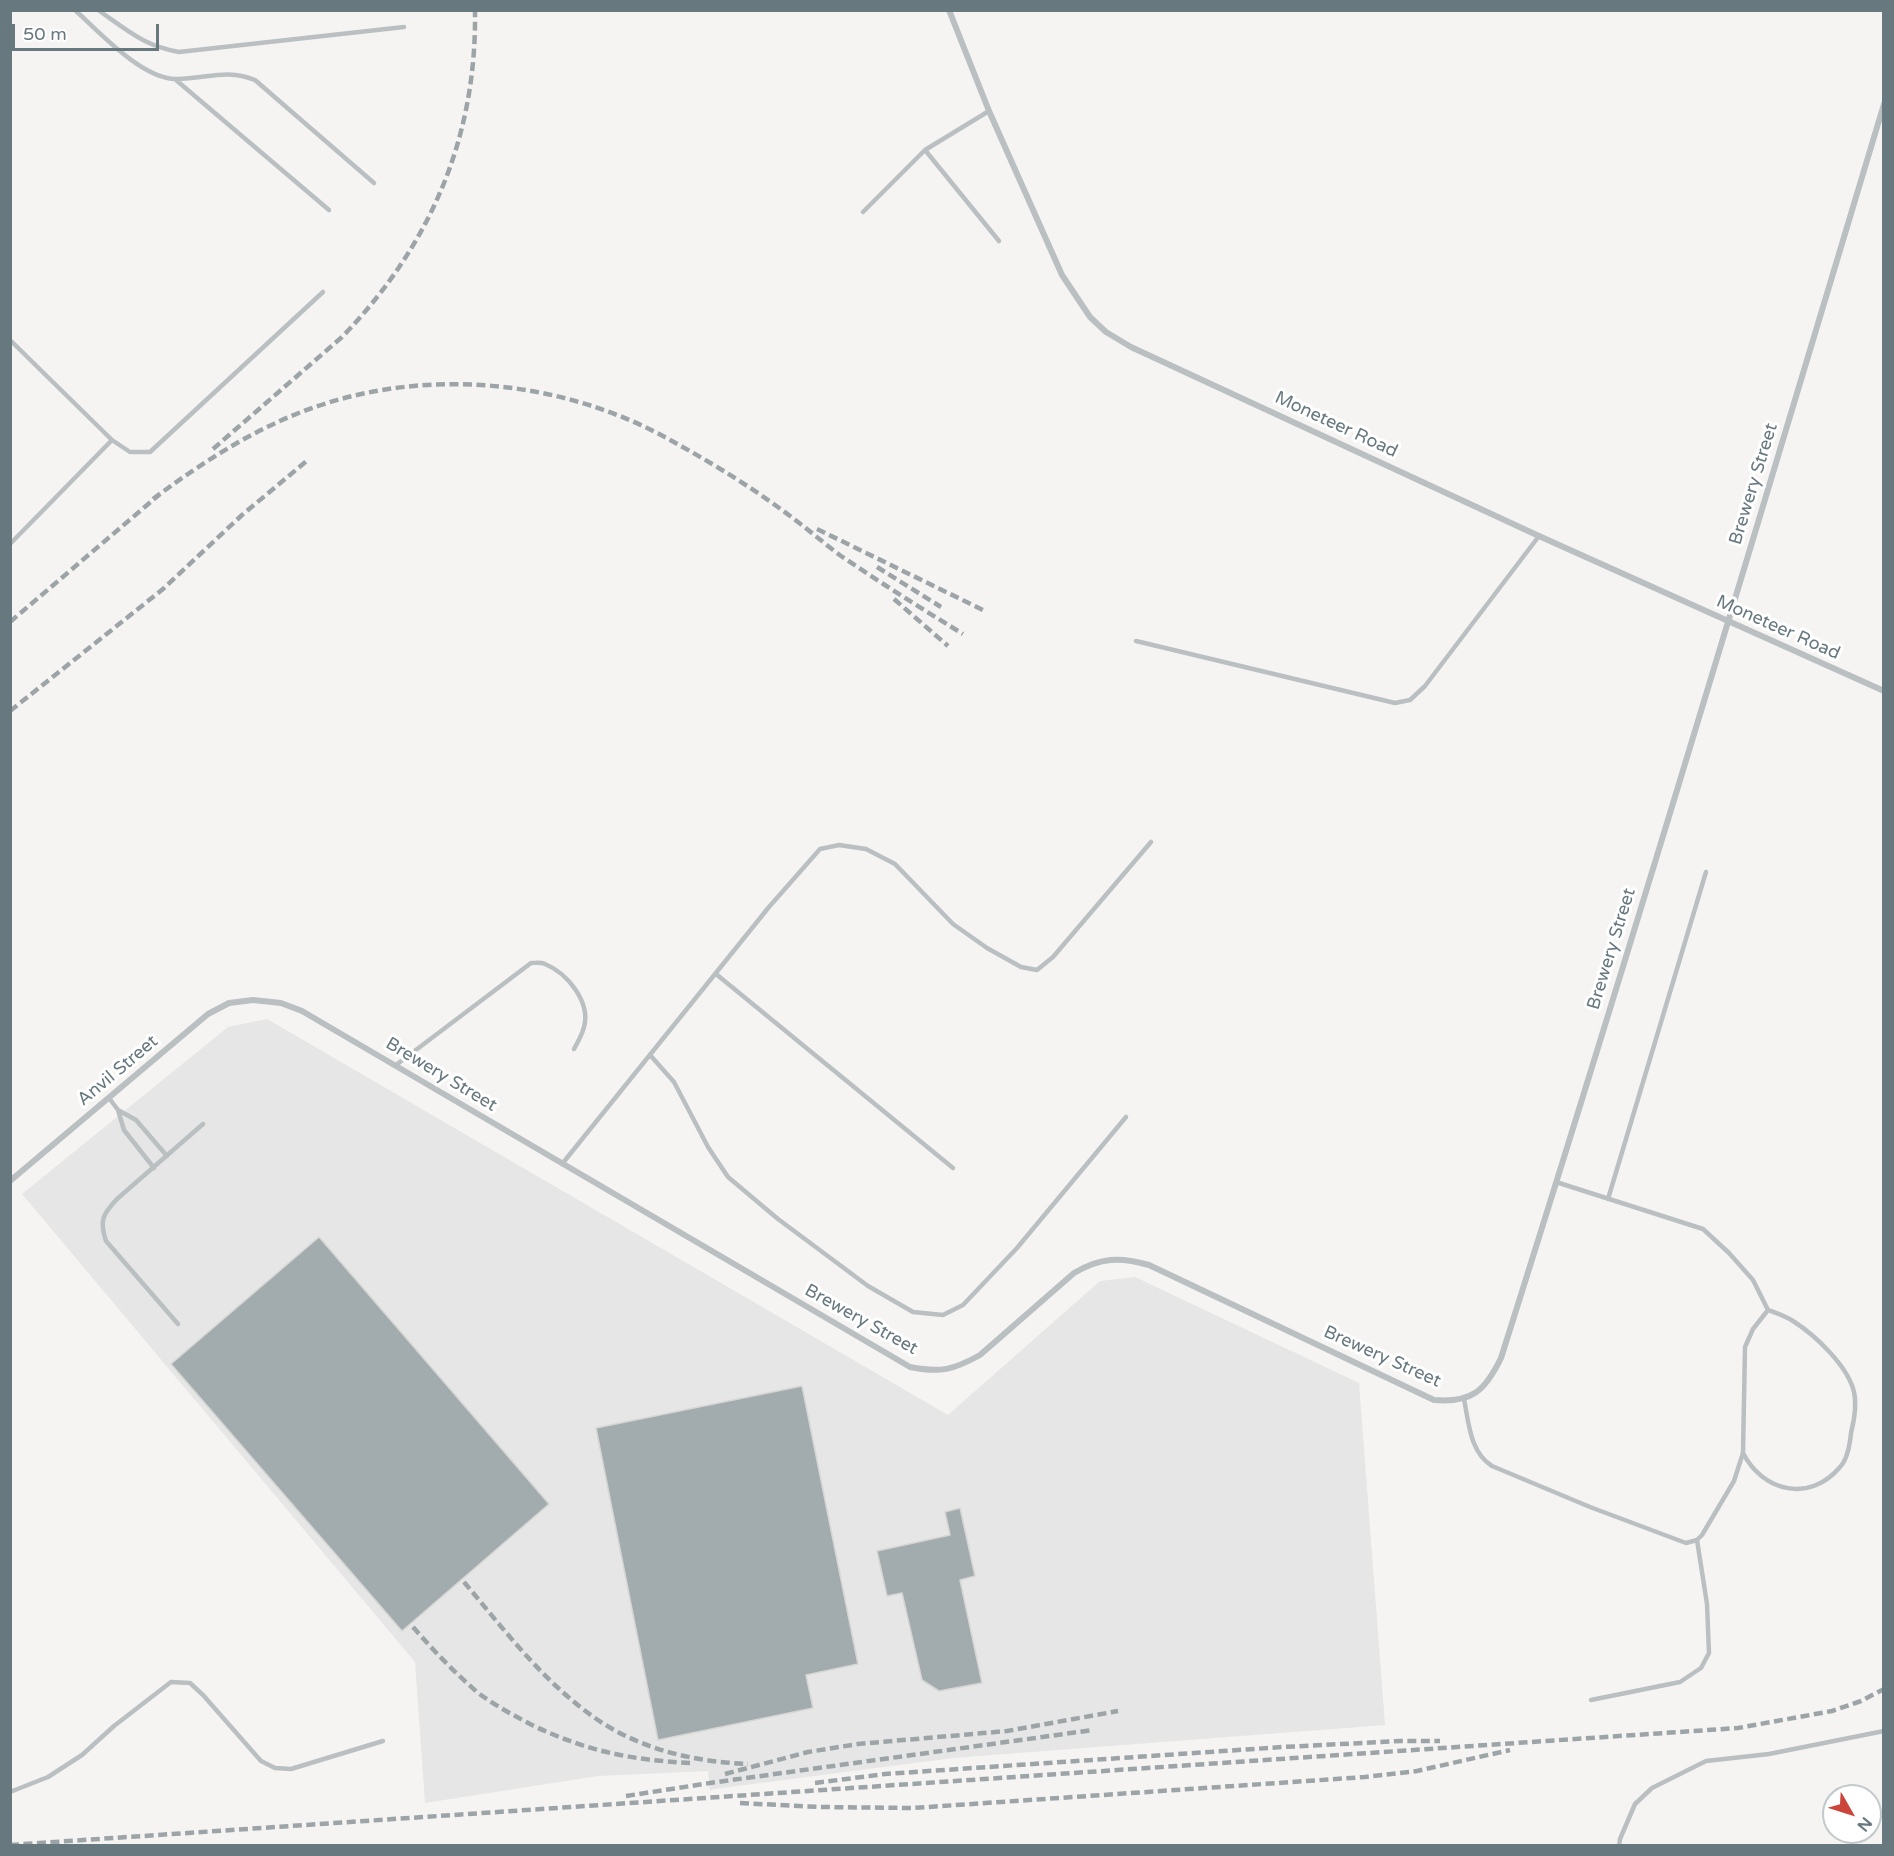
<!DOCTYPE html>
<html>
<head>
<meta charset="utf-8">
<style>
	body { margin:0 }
	#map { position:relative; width:1894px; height:1856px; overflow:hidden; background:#f5f4f2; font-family:"Varela Round",sans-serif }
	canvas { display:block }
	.frame { position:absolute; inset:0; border:12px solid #67787f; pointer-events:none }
	.north { position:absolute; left:1822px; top:1784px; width:60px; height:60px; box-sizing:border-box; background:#fff; border:2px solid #c2c9cc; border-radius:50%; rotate:129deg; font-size:16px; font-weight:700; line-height:24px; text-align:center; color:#67787f }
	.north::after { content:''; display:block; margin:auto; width:21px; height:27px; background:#cc453a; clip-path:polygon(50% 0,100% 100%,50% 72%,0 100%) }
	.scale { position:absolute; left:12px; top:24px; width:147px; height:27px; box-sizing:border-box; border:3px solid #67787f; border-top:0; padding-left:8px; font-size:18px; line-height:21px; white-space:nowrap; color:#67787f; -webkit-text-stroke:4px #fff; paint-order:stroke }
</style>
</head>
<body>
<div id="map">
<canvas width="1894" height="1856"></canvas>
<div class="frame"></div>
<div class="north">N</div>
<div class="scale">50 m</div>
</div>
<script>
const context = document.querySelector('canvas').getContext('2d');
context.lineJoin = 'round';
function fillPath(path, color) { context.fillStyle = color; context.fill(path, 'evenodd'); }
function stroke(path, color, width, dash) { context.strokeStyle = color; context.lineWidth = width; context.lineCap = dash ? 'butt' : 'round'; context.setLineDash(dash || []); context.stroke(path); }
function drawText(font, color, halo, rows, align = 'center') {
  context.font = font + ' "Varela Round",sans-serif'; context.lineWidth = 6; context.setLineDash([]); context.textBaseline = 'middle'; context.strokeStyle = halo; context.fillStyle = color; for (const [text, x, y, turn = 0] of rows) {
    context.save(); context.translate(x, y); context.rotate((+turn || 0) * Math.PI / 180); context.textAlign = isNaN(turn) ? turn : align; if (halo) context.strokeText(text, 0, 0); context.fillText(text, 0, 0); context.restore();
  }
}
fillPath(new Path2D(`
	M267 1019 948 1415 1100 1281 1135 1277 1359 1383 1385 1725 953 1758 714 1789 710 1791 708 1771 598 1776 425 1803 415 1662 22 1194 228 1027Z`), '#e5e6e5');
const building = new Path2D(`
	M319 1237 549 1504 402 1631 171 1364Z
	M802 1386 858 1664 806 1675 813 1708 658 1740 596 1428Z
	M960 1508 975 1576 960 1580 982 1683 939 1691 922 1680 902 1593 887 1596 877 1551 950 1535 945 1512Z`);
fillPath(building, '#a2abae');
stroke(building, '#d6d6d4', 1.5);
stroke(new Path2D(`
	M75 10C99 32 143 80 177 79 206 79 226 68 255 80L374 183
	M98 10C127 30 144 46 179 52L404 27
	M176 80 329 210
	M925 150 999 241
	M863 212 925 150 989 111
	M10 340 112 440 130 452H150L323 292
	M10 544 112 440
	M1136 641 1395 703 1410 700 1425 686 1539 536
	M716 974 953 1168
	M650 1055 674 1082 708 1147 728 1177 778 1219 868 1286 913 1312 943 1315 963 1305 1017 1248 1126 1117
	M396 1065 531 963C536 963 541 962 545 964 567 973 591 1002 584 1027 582 1035 578 1042 574 1049
	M109 1098 118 1110 124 1130 154 1168
	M118 1110 136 1120 167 1156
	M562 1164 769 907 820 849 839 845 866 849 895 864 953 924 987 948 1021 967 1037 970 1053 957 1151 842
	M1556 1182 1703 1229 1729 1253 1753 1280 1768 1310C1776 1313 1785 1316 1793 1321 1815 1335 1848 1366 1854 1392 1857 1405 1854 1421 1851 1433 1850 1443 1847 1460 1840 1467 1810 1503 1763 1492 1743 1453L1745 1347 1753 1329 1768 1310
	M1608 1199 1706 872
	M178 1324 106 1241C99 1220 103 1214 117 1199L203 1124
	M1464 1399C1469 1424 1470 1452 1492 1466L1590 1507 1686 1543 1697 1540 1702 1535 1734 1481 1743 1453
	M1591 1700 1680 1682 1701 1668 1709 1653 1707 1604 1697 1540
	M10 1792 48 1777 82 1755 114 1726 171 1682 190 1683 203 1695 261 1761 275 1768 291 1769 383 1741
	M1619 1846 1620 1839 1635 1804 1652 1788 1706 1761 1769 1754 1884 1731`), '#babfc1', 4.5);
stroke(new Path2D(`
	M949 10 989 111 1062 275 1090 317 1106 332 1131 347 1539 536 1884 691
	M10 1181 208 1014 229 1003 253 1000 281 1003 302 1011 910 1367C941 1373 953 1370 980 1355L1074 1273C1101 1257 1120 1257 1149 1265L1434 1400C1472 1403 1485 1391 1501 1358 1633 941 1758 523 1884 104`), '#babfc1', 6);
stroke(new Path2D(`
	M213 449 342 337C430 246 477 138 475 10
	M153 499C196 467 240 438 289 417 411 365 557 376 672 441 714 464 756 490 794 519 810 531 825 544 841 556 881 583 922 609 963 634
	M817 529 985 611
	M877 567 941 607
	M894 599 948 646
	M10 622 160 494
	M10 711 163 589 242 515 309 459
	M464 1582C506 1632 548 1688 604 1724 647 1751 698 1762 748 1764
	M413 1627C433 1650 454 1672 477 1692 494 1705 513 1715 532 1725 586 1751 631 1760 690 1763
	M725 1774 808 1752 858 1744 1007 1731 1118 1711
	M815 1783 885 1774 1283 1747 1401 1741H1440
	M626 1796 710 1783 1093 1730
	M740 1803 819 1807 913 1808 1365 1777 1417 1771 1510 1750
	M10 1845 1738 1728 1832 1711 1861 1701 1884 1689`), '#9ca4a7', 4.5, [9, 4.5]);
drawText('18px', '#67787f', '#fff', [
	["Moneteer Road",1336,425,25],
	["Brewery Street",1754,484,-73],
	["Moneteer Road",1778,628,24],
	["Brewery Street",1612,949,-73],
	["Anvil Street",118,1071,-40],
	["Brewery Street",441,1075,31],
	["Brewery Street",861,1320,29],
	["Brewery Street",1382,1357,24]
]);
</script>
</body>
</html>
